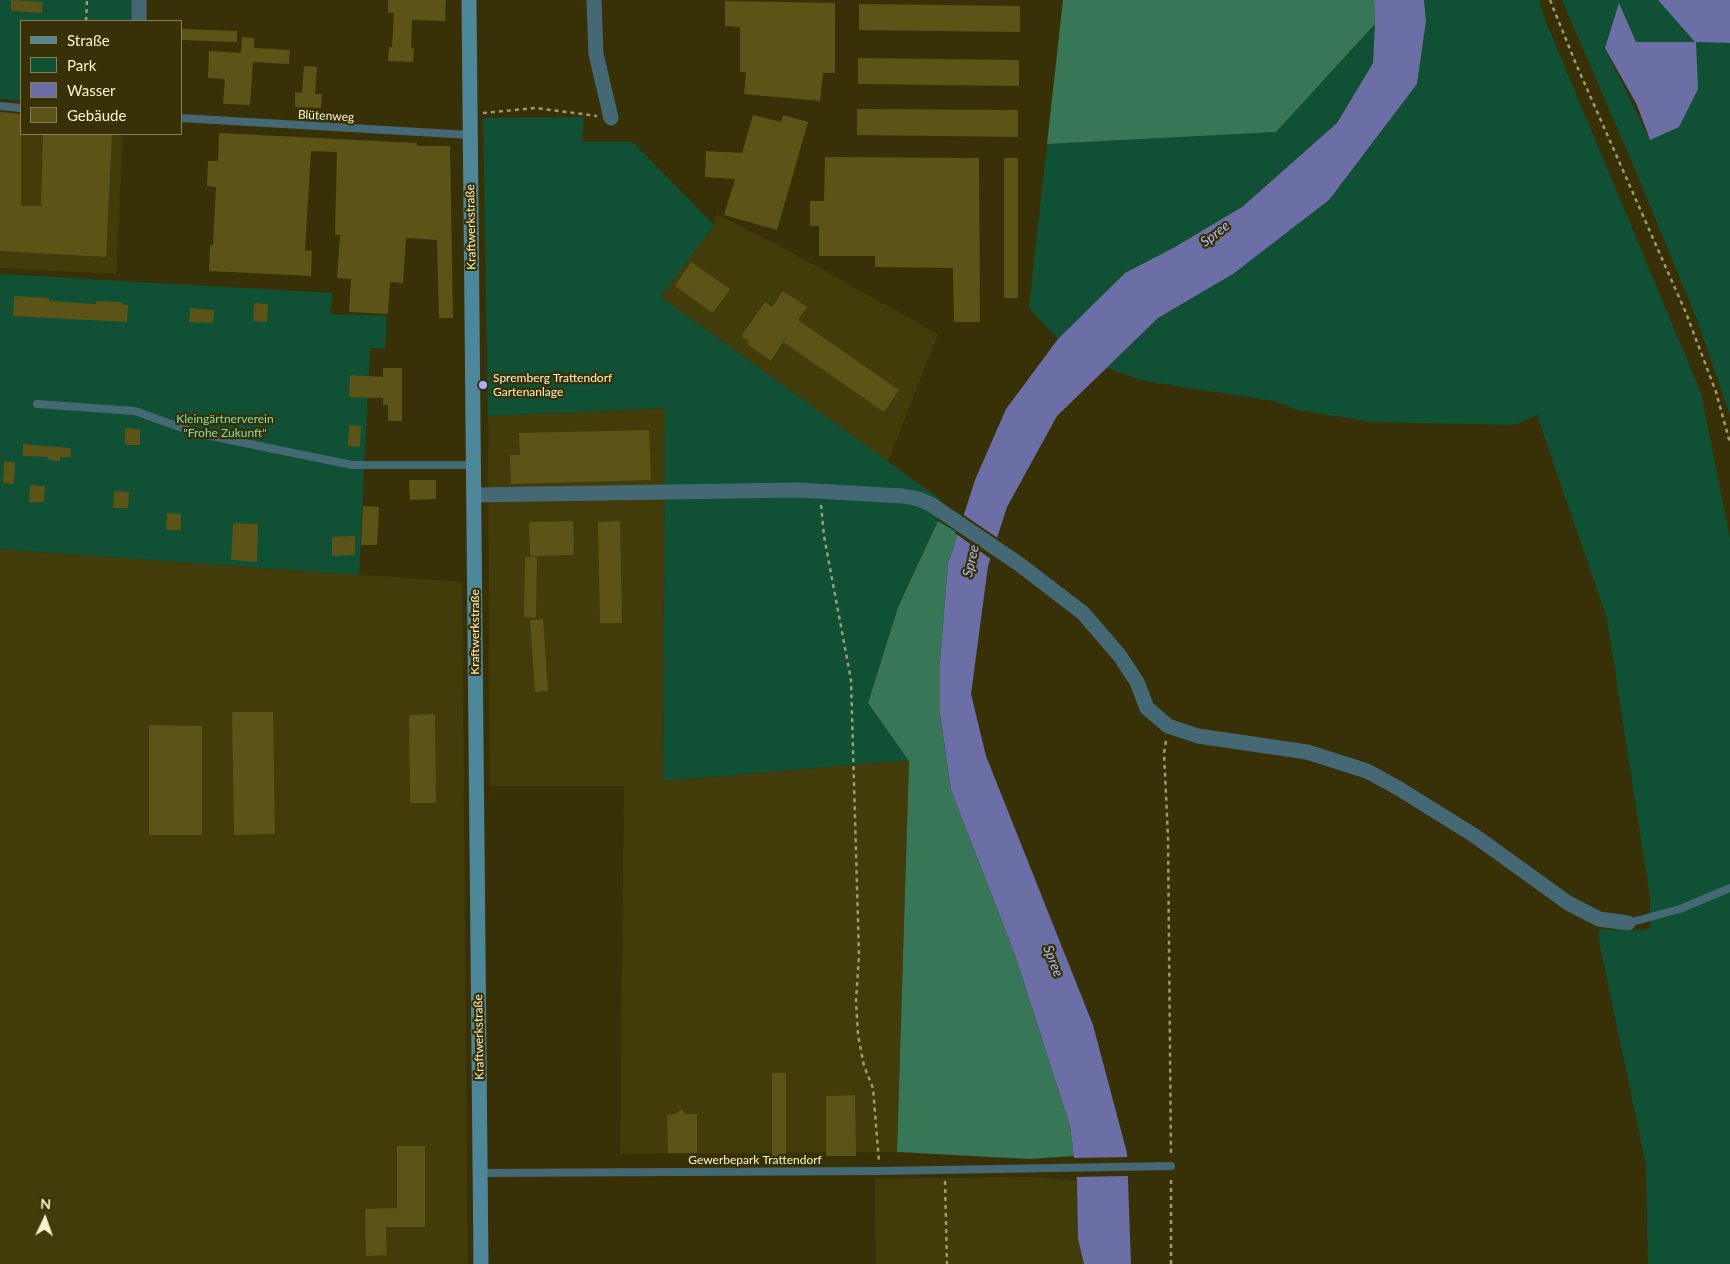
<!DOCTYPE html>
<html>
<head>
<meta charset="utf-8">
<style>
	body { margin:0 }
	#map { position:relative; width:1730px; height:1264px; overflow:hidden; background:#383107; font-family:Lato,sans-serif }
	canvas { display:block }
	.legend { position:absolute; left:20px; top:20px; width:162px; height:115px; box-sizing:border-box; background:#383107; border:1px solid #857f57; margin:0; padding:6px 9px; list-style:none; font-size:15px; color:#f9f3ce }
	.legend li { display:flex; align-items:center; gap:10px; height:25px }
	.legend b { width:25px; border:1px solid #857f57 }
	.north { position:absolute; left:20px; top:1194px; width:50px; height:50px; -webkit-text-stroke:4px #383107; paint-order:stroke; rotate:3deg; font-size:14px; font-weight:700; line-height:20px; text-align:center; color:#f9f3ce }
	.north::after { content:''; display:block; margin:auto; width:18px; height:22px; background:#f9f3ce; clip-path:polygon(50% 0,100% 100%,50% 72%,0 100%) }
</style>
</head>
<body>
<div id="map">
<canvas width="1730" height="1264"></canvas>
<ul class="legend">
<li><b style="height:6px;background:#4d8799"></b>Straße</li>
<li><b style="height:14px;background:#105035"></b>Park</li>
<li><b style="height:14px;background:#6b6fa5"></b>Wasser</li>
<li><b style="height:14px;background:#5c5317"></b>Gebäude</li>
</ul>
<div class="north">N</div>
</div>
<script>
const context = document.querySelector('canvas').getContext('2d');
context.lineJoin = 'round';
function fillPath(path, color) { context.fillStyle = color; context.fill(path, 'evenodd'); }
function stroke(path, color, width, dash) { context.strokeStyle = color; context.lineWidth = width; context.lineCap = dash ? 'butt' : 'round'; context.setLineDash(dash || []); context.stroke(path); }
function drawText(font, color, halo, rows, align = 'center') {
  context.font = font + ' Lato,sans-serif'; context.lineWidth = 4.5; context.setLineDash([]); context.textBaseline = 'middle'; context.strokeStyle = halo; context.fillStyle = color; for (const [text, x, y, turn = 0] of rows) {
    context.save(); context.translate(x, y); context.rotate((+turn || 0) * Math.PI / 180); context.textAlign = isNaN(turn) ? turn : align; if (halo) context.strokeText(text, 0, 0); context.fillText(text, 0, 0); context.restore();
  }
}
fillPath(new Path2D(`
	M0 113 21 114V134H123L116 274 0 268Z
	M716 214 780 246 938 334 888 462 661 297 714 225Z
	M665 408 663 781 909 760 897 1152 620 1154 624 786H490L488 416Z
	M0 549 462 582 468 1264H0Z
	M1030 1177 1077 1181 1078 1239 1084 1264H876L875 1179Z`), '#423b0a');
fillPath(new Path2D(`
	M0 0H136V21H21V100L0 99Z
	M1424 0H1539L1546 22 1701 393 1730 539V1264H1648L1646 1165 1598 936 1600 929 1629 931 1650 929V897L1607 619 1537 415 1516 425 1373 422 1297 410 1274 401 1144 381 1107 368 1158 318 1233 274 1329 200 1417 84 1426 21Z
	M1562 0H1658L1696 42 1730 43V415L1698 322 1634 167ZM1619 4 1636 42 1650 140 1605 48Z
	M1375 24 1373 63 1337 123 1239 209 1175 247 1125 273 1058 339 1029 308 1047 144 1276 132Z
	M584 117 582 142H633L714 225 661 297 940 499 938 521 898 607 868 703 909 760 663 781 665 408 488 416 483 118Z
	M0 274 333 293 330 314 387 316 385 349 370 348 359 575 0 549Z`), '#105035');
fillPath(new Path2D(`
	M1063 0H1374L1375 24 1276 132 1047 144Z
	M938 521 958 533 948 564 940 661V714L951 790 1015 955 1070 1126 1074 1156 1029 1159 897 1152 909 761 868 703 898 607Z`), '#377657');
fillPath(new Path2D(`
	M1374 0H1424L1426 21 1417 84 1329 200 1233 274 1158 318 1057 416 1007 507 988 566 971 694 986 756 1093 1025 1127 1153 1131 1264H1084L1078 1239 1077 1181 1070 1126 1015 955 951 790 940 714V661L948 564 975 480 1006 409 1058 339 1125 273 1175 247 1242 207 1337 123 1373 63 1375 24Z
	M1658 0H1730V43L1696 42 1698 89 1679 127 1650 140 1637 105 1605 48 1619 3 1636 42H1695Z`), '#6b6fa5');
fillPath(new Path2D(`
	M961 513 999 539 992 560 955 533Z
	M1130 1157V1176L1074 1177 1072 1158Z`), '#383107');
fillPath(new Path2D(`
	M11 0 43 2 42 13 11 11Z
	M388 0H446L445 21 412 20 411 48H414L413 62 388 61 389 47H392L394 13H388Z
	M725 1 835 3V73H823L820 101 744 94 746 72H740V27L725 26Z
	M859 4 1020 6V32L859 30Z
	M181 29 237 31V42L181 40Z
	M242 37 254 38V48L290 50 289 64 253 62 250 105 223 104 225 79 208 78 209 51 241 53Z
	M858 58 1019 60V86L858 84Z
	M304 66 317 67 315 94H322L321 108 295 107V92L302 93Z
	M857 109 1018 110V137L857 135Z
	M0 112 21 114V206H41L43 134H112L106 257 0 251Z
	M753 115 781 122 783 115 808 122 777 230 724 215 735 179 705 177 706 151 742 153Z
	M219 133 417 143V146H450L453 318H439L437 240 406 238 403 283 390 282 388 314 349 312 351 279 337 278 340 235H335L337 152 311 151 305 250 312 251 311 276 209 271 210 245H213L216 187 207 186 208 161H218Z
	M825 157 979 158 980 322H954L953 268 875 267V256H819V226H810V201H824Z
	M1004 158H1018V298H1004Z
	M691 262 730 289 713 313 675 286Z
	M783 291 807 307 798 320 899 390 884 412 783 342 771 361 747 344 749 341 741 336 765 302 772 307Z
	M14 296 49 298V301L96 304V301L122 302V305H128L127 322 13 316Z
	M254 303 268 304 267 322 253 321Z
	M190 308 214 310 213 323 189 322Z
	M383 368H402V421H388V405H383V398L349 397 350 375 383 377Z
	M349 425 361 426 360 447 348 446Z
	M125 428 140 429V445H125Z
	M649 430 651 480 511 484 510 455H520L519 433Z
	M23 444 71 448V457H60V461L48 460V457L23 456Z
	M4 461 15 462 14 484 3 483Z
	M409 480H436V499L410 500Z
	M30 485 45 486 44 502H29Z
	M114 491 129 492 128 508H113Z
	M363 506 379 507 377 545H361Z
	M167 513 181 514V530H166Z
	M573 521 574 555 530 556 529 522Z
	M620 521 622 623H600L598 522Z
	M233 523 258 524 257 562 231 560Z
	M355 536V555L332 556V537Z
	M525 557H537L536 618 524 617Z
	M543 619 548 691 535 692 530 620Z
	M232 712H273L275 834 234 835Z
	M435 714 436 803H410L409 715Z
	M149 725 202 726V835H149Z
	M772 1073H786V1157H772Z
	M855 1095 856 1156H826V1096Z
	M682 1109 685 1114H697V1153H668L667 1115 675 1114Z
	M397 1146H425V1227H386L387 1255 366 1256 365 1209 397 1208Z`), '#5c5317');
stroke(new Path2D(`
	M1550 0 1576 64 1686 313 1716 392 1730 443
	M86 21 87 0
	M483 113 536 108 597 116
	M821 505 824 536 851 680 859 955 856 1001 858 1035 864 1066 873 1088 879 1162
	M1166 741 1164 753 1168 837 1171 1155
	M945 1181 947 1264
	M1171 1264V1176`), '#a09a73', 2.5, [4, 4]);
stroke(new Path2D(`
	M0 106 21 108
	M181 118 470 135
	M37 404 135 411 196 433 352 465H473
	M1628 923 1680 909 1730 888
	M480 1173 880 1171 1171 1166`), '#456974', 8);
stroke(new Path2D(`
	M139 0V21
	M594 0 596 54 611 118
	M474 495 798 490 903 496 919 499 932 505 1019 564 1083 613 1120 656 1137 682 1147 708 1168 726 1198 736 1307 752 1367 771 1398 788 1475 836 1568 903 1599 919 1628 923`), '#456974', 15);
stroke(new Path2D(`
	M469 0 481 1264`), '#4d8799', 15);
for (const [x, y, r, color] of [
	[483,385,5,"#aab0fc"]
]) { const dot = new Path2D(); dot.arc(x, y, r, 0, 2 * Math.PI); context.fillStyle = color; context.fill(dot); stroke(dot, '#383107', 2); }
drawText('12px', '#f9f3ce', '#383107', [
	["Blütenweg",326,116,3],
	["Kraftwerkstraße",471,227,-91],
	["Kraftwerkstraße",475,632,-90],
	["Kraftwerkstraße",479,1037,-91],
	["Gewerbepark Trattendorf",755,1160]
]);
drawText('12px', '#f9f3ce', '#383107', [
	["Spremberg Trattendorf",493,378],
	["Gartenanlage",493,392]
], 'left');
drawText('12px', '#81deae', '#383107', [
	["Kleingärtnerverein",225,419],
	["\"Frohe Zukunft\"",225,433]
]);
drawText('italic 14px', '#b2b8f8', '#383107', [
	["Spree",1215,234,-38],
	["Spree",971,561,-77],
	["Spree",1053,961,69]
]);
</script>
</body>
</html>
